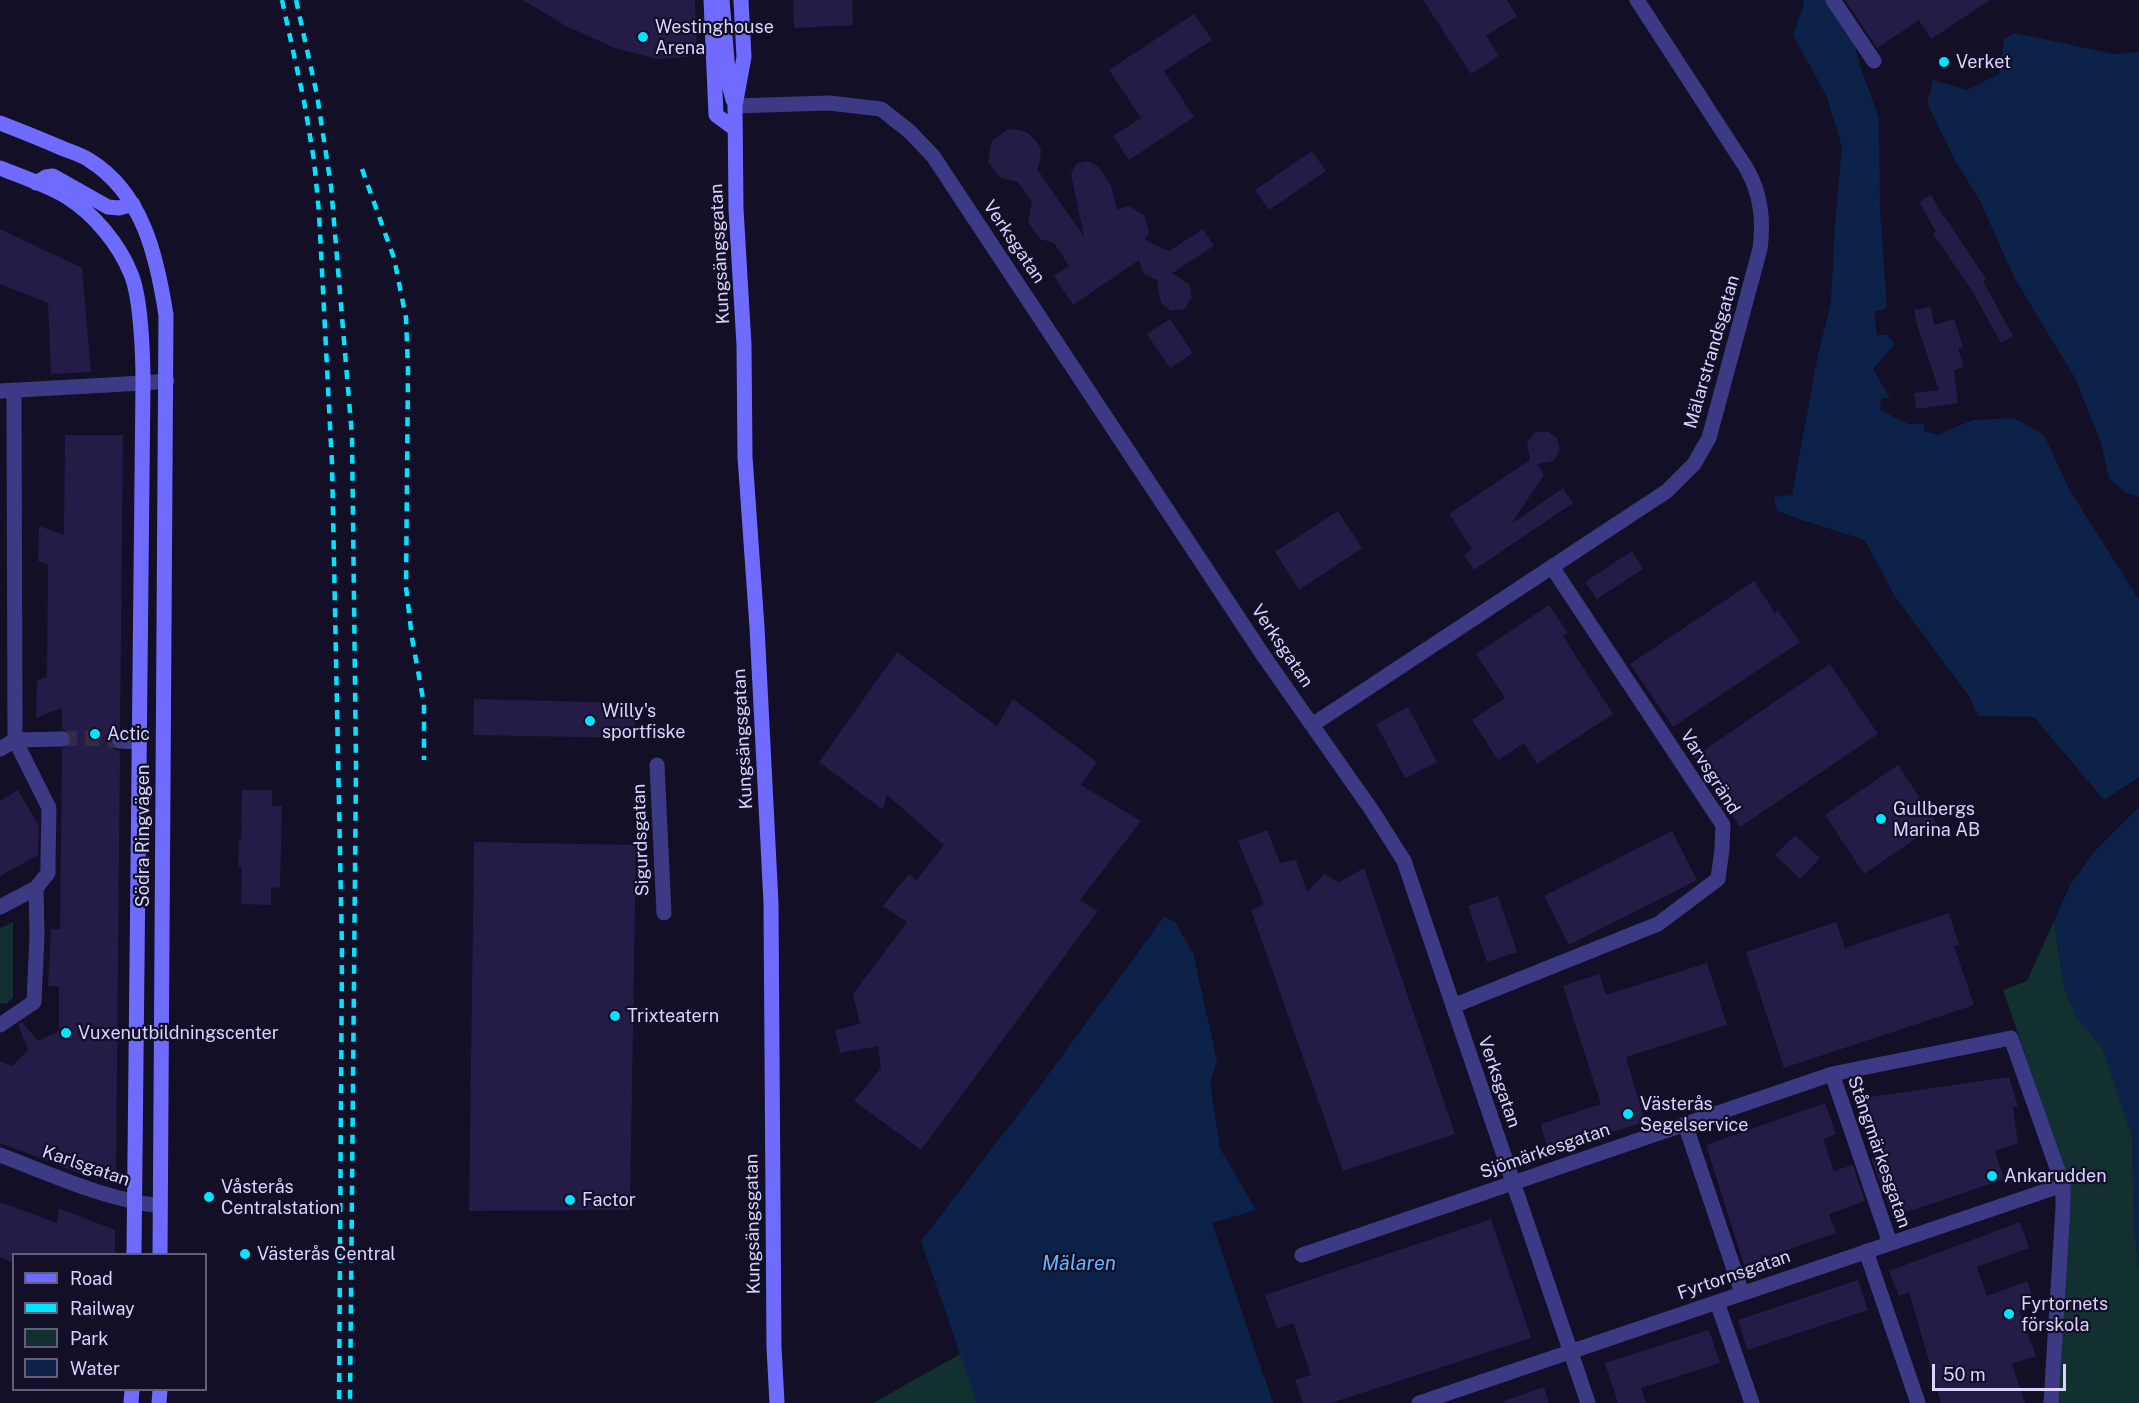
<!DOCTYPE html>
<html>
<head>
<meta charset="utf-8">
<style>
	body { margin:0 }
	#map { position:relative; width:2139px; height:1403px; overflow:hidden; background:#130f26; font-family:"Public Sans",sans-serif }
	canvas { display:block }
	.legend { position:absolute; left:12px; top:1253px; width:195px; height:138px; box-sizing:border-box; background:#130f26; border:2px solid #625e7d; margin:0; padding:8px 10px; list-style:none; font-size:18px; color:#d9d4ff }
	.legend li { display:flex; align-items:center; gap:12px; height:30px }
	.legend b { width:30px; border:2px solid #625e7d }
	.scale { position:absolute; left:1932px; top:1364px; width:134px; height:27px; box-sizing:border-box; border:3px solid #d9d4ff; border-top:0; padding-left:8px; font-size:18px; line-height:21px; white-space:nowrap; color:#d9d4ff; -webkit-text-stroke:4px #130f26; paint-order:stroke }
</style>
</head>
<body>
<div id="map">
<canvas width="2139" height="1403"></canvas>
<ul class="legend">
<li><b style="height:8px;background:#6f6bff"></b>Road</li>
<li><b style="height:8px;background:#00e5ff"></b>Railway</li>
<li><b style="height:16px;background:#12302f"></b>Park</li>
<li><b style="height:16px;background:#0c2248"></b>Water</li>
</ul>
<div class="scale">50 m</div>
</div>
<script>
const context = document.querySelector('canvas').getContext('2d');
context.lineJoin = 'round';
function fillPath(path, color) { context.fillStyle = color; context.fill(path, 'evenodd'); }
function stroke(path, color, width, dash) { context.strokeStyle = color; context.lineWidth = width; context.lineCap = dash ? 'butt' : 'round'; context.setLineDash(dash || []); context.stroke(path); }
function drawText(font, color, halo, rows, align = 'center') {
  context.font = font + ' "Public Sans",sans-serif'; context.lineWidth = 4.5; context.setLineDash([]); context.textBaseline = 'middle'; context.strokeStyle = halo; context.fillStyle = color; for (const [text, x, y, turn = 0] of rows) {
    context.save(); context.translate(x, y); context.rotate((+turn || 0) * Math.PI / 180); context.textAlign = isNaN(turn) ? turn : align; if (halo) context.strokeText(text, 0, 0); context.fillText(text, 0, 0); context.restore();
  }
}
fillPath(new Path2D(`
	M2054 921 2064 988 2077 1017 2103 1049 2132 1137 2134 1229 2139 1267V1403H2058L2071 1202 2062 1161 2003 990 2027 981Z
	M13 922V998L6 1004 0 1003V928Z
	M962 1353 980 1403H873Z`), '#12302f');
fillPath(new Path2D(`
	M1803 0H1828L1852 36 1860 66 1879 118 1880 212 1887 308 1874 312 1877 335H1887L1895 344 1873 369 1890 398 1881 399 1880 410 1908 424H1924V431L1937 435 1973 420 2014 418 2044 435 2069 489 2139 600V777L2104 800 2034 717 1978 716 1969 696 1894 595 1865 540 1802 520 1777 511 1774 497 1792 495 1818 355 1831 302 1835 225 1842 147 1827 97 1793 35 1804 4Z
	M2015 33 2114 54 2139 52V497L2125 492 2109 478 2101 443 2075 378 2014 277 1980 201 1956 162 1927 103 1933 80 1967 90 1999 74 2004 39Z
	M2139 807V1267L2134 1229 2132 1137 2103 1049 2077 1017 2064 988 2054 921 2070 885 2095 851Z
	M1164 917 1175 922 1193 953 1217 1061 1210 1082 1220 1148 1256 1210 1212 1223 1273 1403H977L921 1241 1034 1094Z`), '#0c2248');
fillPath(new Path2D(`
	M523 0H695L697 56 658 59 615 48 566 26Z
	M793 0H852L853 25 794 28Z
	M1423 0H1507L1517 16 1486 36 1499 56 1471 74Z
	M1845 0H1990L1931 39 1919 20 1877 48Z
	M1194 14 1212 40 1164 71 1194 117 1129 160 1113 136 1141 118 1109 70Z
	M1008 129 1019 130 1028 133 1036 141 1041 150 1040 161 1037 169 1084 237 1071 174 1077 163 1088 161 1099 167 1111 186 1117 210 1129 206 1144 215 1149 232 1145 240 1169 251 1203 229 1214 246 1172 273 1190 285 1192 298 1184 309 1171 311 1161 303 1157 280 1144 274 1139 260 1073 305 1054 276 1069 266 1054 243 1040 239 1028 222 1032 202 1018 182 1000 178 988 162 992 141Z
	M1312 151 1326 171 1269 210 1255 190Z
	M1931 195 1944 218 1945 217 1986 279 1983 281 2013 336 2001 343 1971 289 1933 234 1936 232 1919 202Z
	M0 229 82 268 91 372 51 374 48 303 0 284Z
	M1931 307 1934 325 1954 319 1963 347 1958 348 1964 367 1954 370 1958 403 1916 409 1914 393 1939 390 1917 325 1914 310Z
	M1170 319 1193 353 1170 368 1147 334Z
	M1547 431 1557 438 1560 451 1553 461 1537 464 1544 475 1511 524 1563 488 1573 503 1474 570 1464 555 1472 549 1449 514 1530 460 1527 444 1534 433Z
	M65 435H123L120 731 112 735 110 741 114 749 120 751 116 1171 87 1176 0 1143V1061L12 1066 28 1050 18 1024 22 1022 38 1041 59 1031V987L48 986 51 929H60L62 749 70 744 72 738 67 731 62 729V708L36 718 37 681 47 677 48 565 38 561 39 526 64 535Z
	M1338 511 1362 548 1299 590 1275 552Z
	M1632 551 1643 569 1597 599 1585 582Z
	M1754 581 1775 613 1778 611 1800 642 1673 727 1630 664Z
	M1549 605 1568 633 1563 636 1613 714 1537 764 1524 743 1498 760 1472 720 1505 698 1476 654Z
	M897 652 997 726 1013 699 1097 762 1081 785 1141 821 1080 900 1098 911 921 1150 854 1101 881 1068 878 1046 840 1053 835 1030 860 1024 853 994 907 922 883 906 909 874 916 881 944 845 887 795 883 810 819 762Z
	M1830 664 1878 734 1740 827 1694 757Z
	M474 699 635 703 634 738 473 735Z
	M1408 707 1437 762 1405 778 1376 724Z
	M1898 765 1937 824 1864 874 1825 815Z
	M18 790 39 826 38 855 0 876V801Z
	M242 790H272V806H282L280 888 271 887V905L241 904 242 867H238L239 841H241Z
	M1267 830 1280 863 1296 860 1307 892 1324 874 1339 882 1364 868 1455 1134 1343 1171 1251 910 1264 904 1238 841Z
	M1672 831 1697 880 1569 945 1544 896Z
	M1795 835 1820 858 1800 879 1775 855Z
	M474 842 636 845 630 1210 469 1211Z
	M1498 896 1517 952 1487 962 1468 906Z
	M1949 913 1959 945 1954 946 1974 1005 1784 1068 1746 952 1836 922 1845 948Z
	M1707 963 1727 1025 1626 1057 1645 1122 1548 1151 1541 1124 1601 1104 1563 986 1599 974 1606 995Z
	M2009 1077 2018 1107H2013L2018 1143 1995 1151 2004 1179 1893 1217 1871 1158 1874 1157 1857 1099Z
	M1825 1103 1836 1134 1823 1139 1834 1171 1853 1165 1865 1201 1829 1214 1836 1233 1744 1265 1706 1145Z
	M0 1202 57 1223 59 1208 115 1230V1254H14V1263L0 1257Z
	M1491 1219 1531 1338 1331 1403H1303L1295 1380 1311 1375 1293 1323 1277 1329 1265 1295Z
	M2020 1222 2029 1248 1977 1267 1987 1296 2027 1281 2036 1304 2019 1310 2036 1356 2012 1364 2025 1403H1941L1909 1292 1899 1296 1889 1271Z
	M1858 1280 1868 1310 1747 1350 1738 1320Z
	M1709 1330 1720 1363 1641 1388 1646 1403H1618L1605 1363Z
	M1544 1387 1549 1403H1504V1401Z`), '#241b47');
stroke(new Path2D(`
	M62 739 87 738 120 741`), '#312d47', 15, [15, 8]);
stroke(new Path2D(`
	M1833 0 1874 61
	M735 106 829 103 881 109 909 131 933 156 1265 658 1373 812 1404 861 1588 1403
	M0 391 143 383
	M1312 725 1667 491 1694 464 1709 438 1760 249C1764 220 1761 192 1745 166L1637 0
	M120 741 138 742
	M0 749 15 740 62 739
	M657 765 664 913
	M0 907 36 888 48 873V860L49 808 15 740 14 390
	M1453 1006 1658 924 1718 879 1722 849 1723 825 1552 567
	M0 1025 34 1002 37 935 36 888
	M1832 1074 1890 1243
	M1685 1124 1742 1293
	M0 1155C53 1175 104 1199 160 1206
	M1866 1251 1918 1403
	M1302 1255 1832 1074 2011 1038 2063 1185V1208L2051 1403
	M1717 1302 1752 1403
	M1419 1403 2063 1185`), '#3d3a85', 15);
stroke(new Path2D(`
	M143 383 167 381`), '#3d3a85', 15);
stroke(new Path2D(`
	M711 0 716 115 735 129
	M722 0 729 84 733 100
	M741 0 744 57 735 106 736 209 744 345 745 457 757 627 771 903 774 1347 777 1403
	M0 123C21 131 43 140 64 149 72 152 82 155 89 160 143 193 157 257 166 315L160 1254
	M0 168C22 177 47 185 67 197 94 214 119 244 131 274 141 298 143 355 143 383L134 1254
	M36 183 46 177 53 176 108 207 119 208 133 204
	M131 1403 132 1390
	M159 1403 160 1390`), '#6f6bff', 15);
stroke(new Path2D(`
	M282 0 304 101 314 160 319 213 332 464 342 949 339 1403
	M296 0 317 95 331 186 352 436 356 766 350 1403
	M362 169 394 258 406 318 408 369 406 587 412 638 424 704V760`), '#00e5ff', 4.5, [9, 8]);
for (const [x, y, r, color] of [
	[643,37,6,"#00e5ff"],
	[1944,62,6,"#00e5ff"],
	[590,721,6,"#00e5ff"],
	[95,734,6,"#00e5ff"],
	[1881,819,6,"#00e5ff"],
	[615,1016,6,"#00e5ff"],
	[66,1033,6,"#00e5ff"],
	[1628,1114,6,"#00e5ff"],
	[1992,1176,6,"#00e5ff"],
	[209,1197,6,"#00e5ff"],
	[570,1200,6,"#00e5ff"],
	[245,1254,6,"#00e5ff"],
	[2009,1314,6,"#00e5ff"]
]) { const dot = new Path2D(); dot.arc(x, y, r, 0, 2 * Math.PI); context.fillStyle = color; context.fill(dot); stroke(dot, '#130f26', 2); }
drawText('18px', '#d9d4ff', '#130f26', [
	["Westinghouse",655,27],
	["Arena",655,48],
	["Verket",1956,62],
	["Willy's",602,711],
	["sportfiske",602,732],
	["Actic",107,734],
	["Gullbergs",1893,809],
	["Marina AB",1893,830],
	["Trixteatern",627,1016],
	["Vuxenutbildningscenter",78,1033],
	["Västerås",1640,1104],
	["Segelservice",1640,1125],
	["Ankarudden",2004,1176],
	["Våsterås",221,1187],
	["Centralstation",221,1208],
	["Factor",582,1200],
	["Västerås Central",257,1254],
	["Fyrtornets",2021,1304],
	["förskola",2021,1325]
], 'left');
drawText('18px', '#d9d4ff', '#130f26', [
	["Verksgatan",1014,242,56],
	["Kungsängsgatan",720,254,-93],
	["Mälarstrandsgatan",1712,352,-74],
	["Verksgatan",1282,646,56],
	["Kungsängsgatan",743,739,-93],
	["Varvsgränd",1710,772,58],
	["Södra Ringvägen",143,836,-90],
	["Sigurdsgatan",641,840,-92],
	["Verksgatan",1499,1082,71],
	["Sjömärkesgatan",1545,1151,-19],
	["Stångmärkesgatan",1879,1152,71],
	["Karlsgatan",86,1166,19],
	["Kungsängsgatan",753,1224,-91],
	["Fyrtornsgatan",1734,1275,-19]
]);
drawText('italic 20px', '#62b6ff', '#130f26', [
	["Mälaren",1079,1264]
]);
</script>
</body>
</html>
